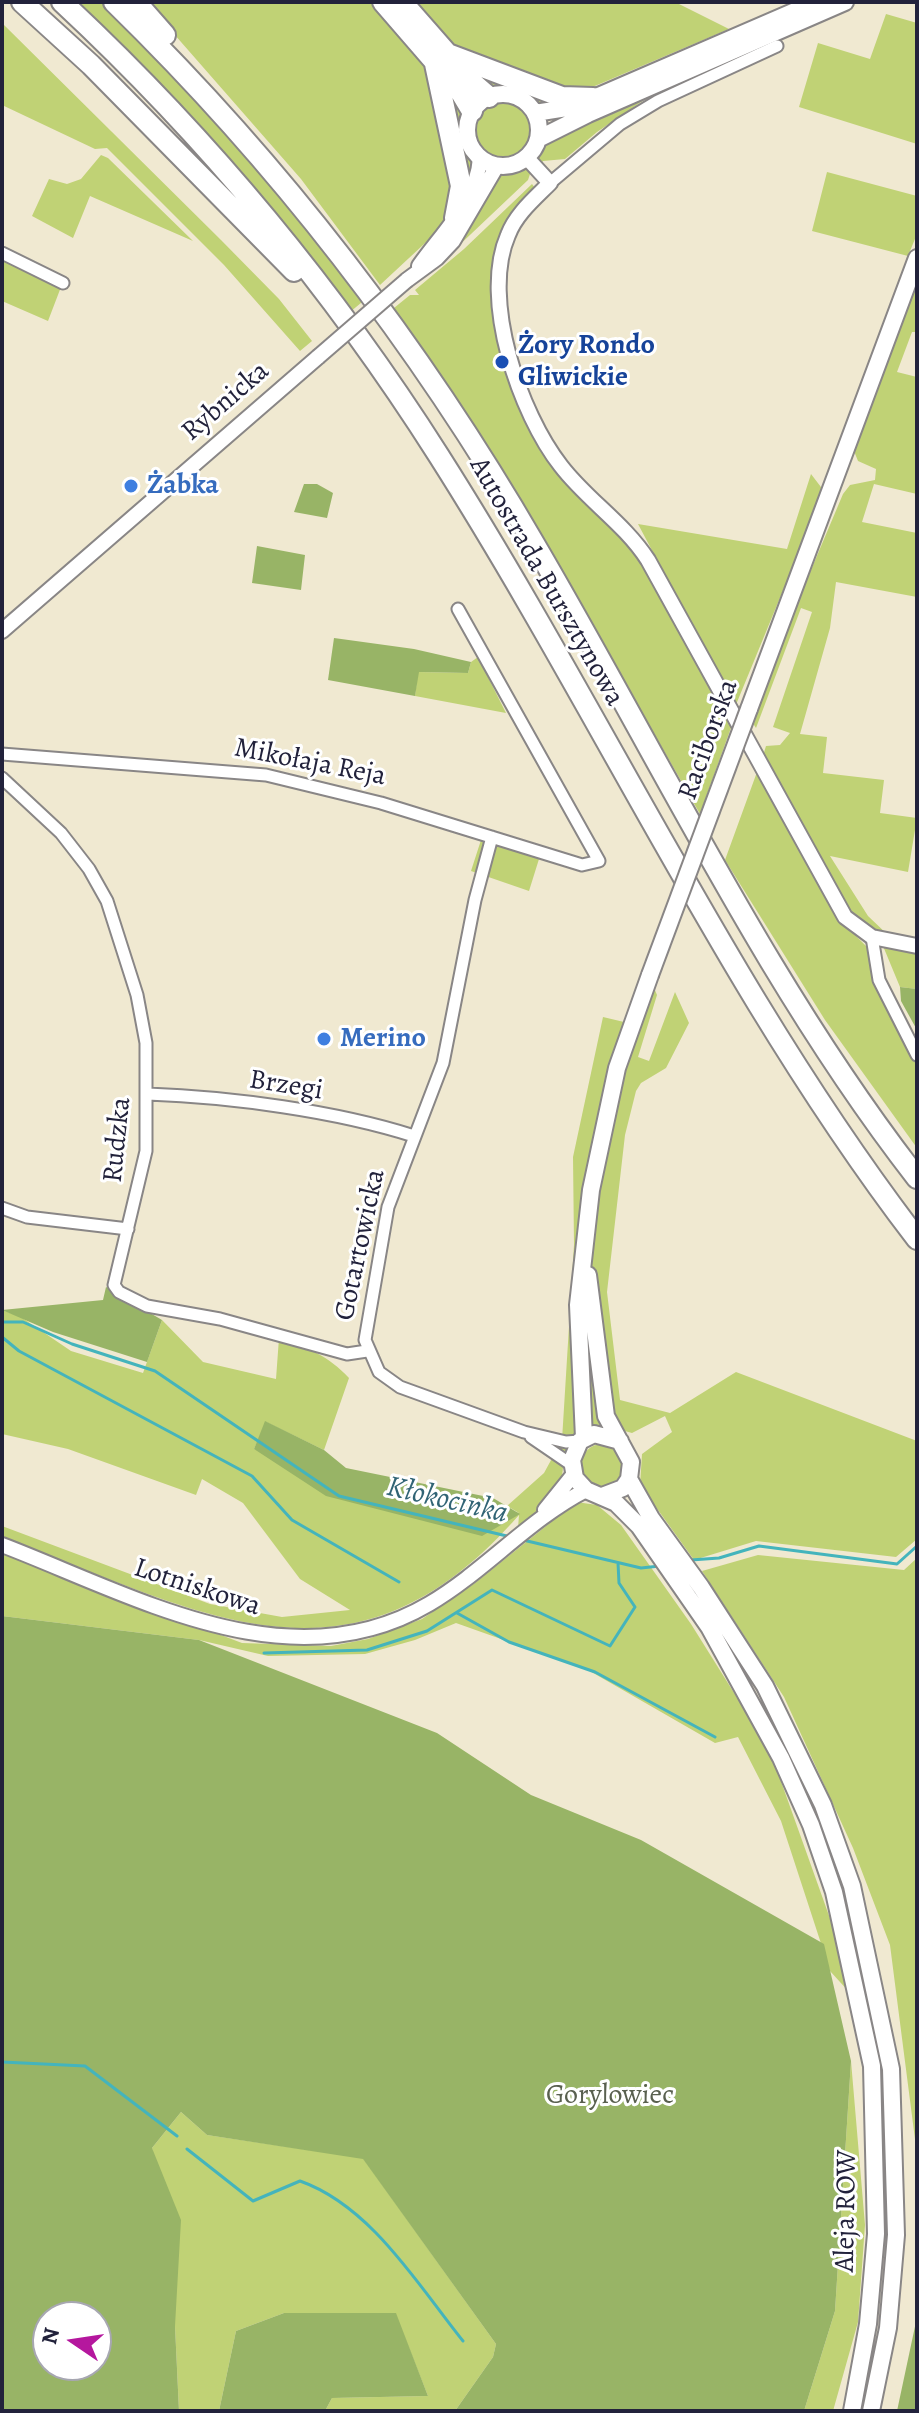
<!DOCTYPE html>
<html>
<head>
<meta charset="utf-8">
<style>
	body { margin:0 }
	#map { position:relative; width:919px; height:2413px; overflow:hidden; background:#f0e9d1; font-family:Alegreya,serif }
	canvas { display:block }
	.frame { position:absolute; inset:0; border:4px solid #22223b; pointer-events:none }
	.north { position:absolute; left:32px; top:2301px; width:80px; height:80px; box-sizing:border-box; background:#fff; border:2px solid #a7a7b1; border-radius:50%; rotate:283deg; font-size:22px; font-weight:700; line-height:32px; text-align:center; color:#22223b }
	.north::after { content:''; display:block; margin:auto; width:28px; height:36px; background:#b5179e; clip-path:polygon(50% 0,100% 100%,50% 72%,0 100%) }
</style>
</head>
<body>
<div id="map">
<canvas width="919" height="2413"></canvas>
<div class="frame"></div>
<div class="north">N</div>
</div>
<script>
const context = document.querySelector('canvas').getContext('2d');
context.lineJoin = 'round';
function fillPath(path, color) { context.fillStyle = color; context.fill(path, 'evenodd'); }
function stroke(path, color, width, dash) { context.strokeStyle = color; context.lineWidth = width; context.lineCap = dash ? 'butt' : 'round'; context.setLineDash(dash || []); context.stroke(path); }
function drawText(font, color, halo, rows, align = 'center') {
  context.font = font + ' Alegreya,serif'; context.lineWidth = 6; context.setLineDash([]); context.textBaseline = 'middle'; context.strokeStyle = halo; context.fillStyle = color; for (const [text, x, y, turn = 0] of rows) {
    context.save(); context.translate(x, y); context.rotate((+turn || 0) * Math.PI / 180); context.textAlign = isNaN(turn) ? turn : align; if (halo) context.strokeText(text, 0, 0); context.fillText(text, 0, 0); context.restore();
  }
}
fillPath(new Path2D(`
	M70 2H103C200 92 282 197 367 298L350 312Z
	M146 2H373L430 68 455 185 450 213 437 232 380 285 301 179Z
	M411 2H675L729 29 576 94 463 58Z
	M886 14 917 23V144L799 107 818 43 870 59Z
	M2 23 221 240 279 299 312 341 300 351 224 265 107 148 95 149 2 105Z
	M465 68 568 103 540 109 516 92 492 91Z
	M446 83 465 117 463 138 474 161 467 193Z
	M653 94 597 132 565 159 543 161 541 164 538 157 543 143Z
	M475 131a28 28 0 1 1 56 0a28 28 0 1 1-56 0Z
	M101 155 108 158 193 241 90 196 73 238 32 216 49 179 67 184 81 179Z
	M524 168 531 171 528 180 452 252 501 173Z
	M827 172 917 196V234L908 256 812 231Z
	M532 184 535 188C520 202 507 216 499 236 474 301 514 419 556 472 578 500 612 520 633 550 671 604 700 667 732 725L700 814 536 527 394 308 410 295H419L415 290 464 249Z
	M2 258 61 287 48 321 2 301Z
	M917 276V332H912L897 372 917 377V494L874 484 862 522 917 533V597L836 582 830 628 800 734 827 737 823 773 884 780 880 813 917 818 908 872 830 856 868 916 889 936 875 933 850 915 761 762 766 746 780 745 790 733 773 727 812 612 801 608 756 728 749 717 843 494 850 485 875 480 876 469 858 461 854 451Z
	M811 474 824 491 735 707 638 524 787 549Z
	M478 657 506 713 415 696 418 672 468 673 471 662Z
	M757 772 844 924 868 948 874 977 917 1064V1148L825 1020 725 860Z
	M481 840 539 859 529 891 471 871Z
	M883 946 917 952V989L900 987Z
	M652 983 657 995 638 1057 649 1061 675 992 689 1023 666 1068 641 1083 636 1091 625 1135 607 1292 620 1400 670 1413 736 1372 917 1441V1539L896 1557 756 1541 694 1560 640 1485 642 1454 672 1432 665 1416 632 1433 621 1430 614 1418C604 1360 589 1302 591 1243 594 1157 625 1064 652 983Z
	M603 1017 624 1022 591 1157 579 1430 564 1460 561 1484 539 1512 518 1528 519 1515C350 1708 202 1611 2 1538V1526L210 1604 282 1617 350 1610 300 1579 243 1503 202 1479 196 1495 68 1449 2 1434V1310L21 1317 71 1351 143 1373 162 1320 203 1362 276 1379 279 1338C308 1348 329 1356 349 1378L324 1450 266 1422 254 1449 519 1513 507 1506 544 1473 562 1440 574 1245 573 1157Z
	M585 1285 589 1347 603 1427 592 1428Z
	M581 1465a21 21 0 1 1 42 0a21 21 0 1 1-42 0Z
	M576 1502 597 1505 621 1525 691 1624 756 1728 778 1773 837 1938 850 1993 830 1971 781 1821 738 1737 715 1743 588 1670 456 1623 415 1640 365 1654 268 1656 199 1640 2 1616V1552L242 1643 331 1646 368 1639 422 1619 475 1583Z
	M758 1555 904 1570 917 1558V2220L916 2147 890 1945 853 1848 784 1697 702 1571Z
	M851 2061 865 2225 858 2322 833 2411H804L835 2311Z
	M181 2112 207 2135 363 2158 496 2344 493 2357 455 2411H325L332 2398 428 2396 395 2313H284L236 2331 219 2411H179L175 2326 152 2148Z`), '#c0d275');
fillPath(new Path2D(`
	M304 484H317L333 493 327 518 294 512Z
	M257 546 305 555 301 590 252 583Z
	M334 638 414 649 471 662 468 673 419 672 415 696 328 680Z
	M900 987 917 989V1030L901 1001Z
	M106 1287 162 1320 147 1362 53 1332 2 1310 103 1300Z
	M265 1421 324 1450 346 1468 493 1498 520 1514 482 1536 326 1496 254 1449Z
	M2 1616 199 1640 437 1733 531 1795 641 1840 824 1944 851 2061 835 2311 804 2411H455L493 2357 496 2344 363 2159 207 2135 181 2112 152 2148 181 2220 175 2326 179 2411H2ZM96 2317V2365H48V2317Z
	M284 2313H396L428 2396 332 2398 325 2411H219L236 2331Z
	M917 2317V2411H897Z`), '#98b466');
stroke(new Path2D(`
	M2 1322H23L72 1344 155 1371 339 1496 511 1537
	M2 1337 19 1351 252 1476 292 1520 399 1582
	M523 1540 641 1568 660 1566
	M691 1560 719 1558 759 1546 897 1564 917 1546
	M457 1613 509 1642 595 1672 715 1737
	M264 1653 367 1650 427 1631 492 1590 610 1646 635 1607 619 1583 618 1563
	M2 2062 85 2066 177 2136
	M187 2149 253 2201 300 2181C371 2206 418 2285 463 2341`), '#44b4bc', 3);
const street = new Path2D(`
	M550 183 620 124 658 101 777 46
	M2 253 63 283
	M2 754 266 775 381 803 582 865 599 861 458 609
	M2 778 61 833 89 869 107 901 137 995 146 1043V1151L114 1285 119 1292 147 1306 220 1319 347 1354 367 1351
	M492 837 475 900 443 1063 388 1207 365 1340 379 1372 400 1387 524 1432 566 1442 580 1441
	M872 937 879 980 917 1055
	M148 1094C231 1097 336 1111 414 1136
	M2 1208 27 1217 128 1229
	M531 1437 572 1465`);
const secondary = new Path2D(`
	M527 158 550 183C534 199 516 214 508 235 480 299 520 414 561 466 587 500 624 523 648 560L845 917 872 937 917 946
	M419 266C443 232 477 201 480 158
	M407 280 437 258 453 241 497 166
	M2 631 318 357
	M545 1510 574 1474
	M2 1545C135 1596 290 1686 429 1604 485 1571 528 1520 586 1490`);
const primary = new Path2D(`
	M467 130a36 36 0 1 1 72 0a36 36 0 1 1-72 0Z
	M535 113 573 107 816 2
	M538 139 588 114 845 2
	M749 709 917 258
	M588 1275 606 1416 631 1462 629 1479 623 1488 602 1496
	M584 1438 578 1305 591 1190 617 1068 650 975
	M620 1441 594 1434 580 1441 572 1460 575 1478 586 1490 616 1503 639 1526 709 1627 781 1758 811 1825 834 1892 872 2066 876 2234 868 2324 852 2411
	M629 1479 651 1518 701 1587 765 1686 823 1805 852 1886 891 2069 896 2235 888 2328 871 2411`);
const highway = new Path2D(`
	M22 2 91 65 294 271
	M62 2C206 136 333 289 439 456 603 714 730 995 917 1239
	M114 2C280 164 419 345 535 545 658 755 768 987 917 1178
	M136 2 165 35
	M383 2 460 91 472 111
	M402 2 474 84 489 97
	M448 54 562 97 593 98
	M435 64 461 186 455 218`);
stroke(street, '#898686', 15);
stroke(secondary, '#898686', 18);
stroke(primary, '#898686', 20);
stroke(highway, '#898686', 24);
stroke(street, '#fff', 11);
stroke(secondary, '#fff', 14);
stroke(primary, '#fff', 16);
stroke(highway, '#fff', 20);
const secondaryBridge = new Path2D(`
	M318 357 407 280`);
const primaryBridge = new Path2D(`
	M650 975 749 709`);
stroke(secondaryBridge, '#898686', 18, []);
stroke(primaryBridge, '#898686', 20, []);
stroke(secondaryBridge, '#fff', 14);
stroke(primaryBridge, '#fff', 16);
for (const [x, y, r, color] of [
	[502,362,8,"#1a4fb4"],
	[131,486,8,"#3f7fe0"],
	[324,1039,8,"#3f7fe0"]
]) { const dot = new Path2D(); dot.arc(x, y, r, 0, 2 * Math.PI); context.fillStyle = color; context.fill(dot); stroke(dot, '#fff', 3); }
drawText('bold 28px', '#164399', '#fff', [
	["Żory Rondo",518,346],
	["Gliwickie",518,378]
], 'left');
drawText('28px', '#22223b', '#fff', [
	["Rybnicka",226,402,-41],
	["Autostrada Bursztynowa",546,582,60],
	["Raciborska",709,740,-70],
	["Mikołaja Reja",310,763,11],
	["Brzegi",286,1086,9],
	["Rudzka",118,1140,-84],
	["Gotartowicka",361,1245,-78],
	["Lotniskowa",197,1588,18],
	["Aleja ROW",847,2211,-89]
]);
drawText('bold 28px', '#366cbe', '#fff', [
	["Żabka",147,486],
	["Merino",340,1039]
], 'left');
drawText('28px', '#59604f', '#fff', [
	["Gorylowiec",610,2096]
]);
drawText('italic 30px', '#316475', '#fff', [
	["Kłokocinka",447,1501,13]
]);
</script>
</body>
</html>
